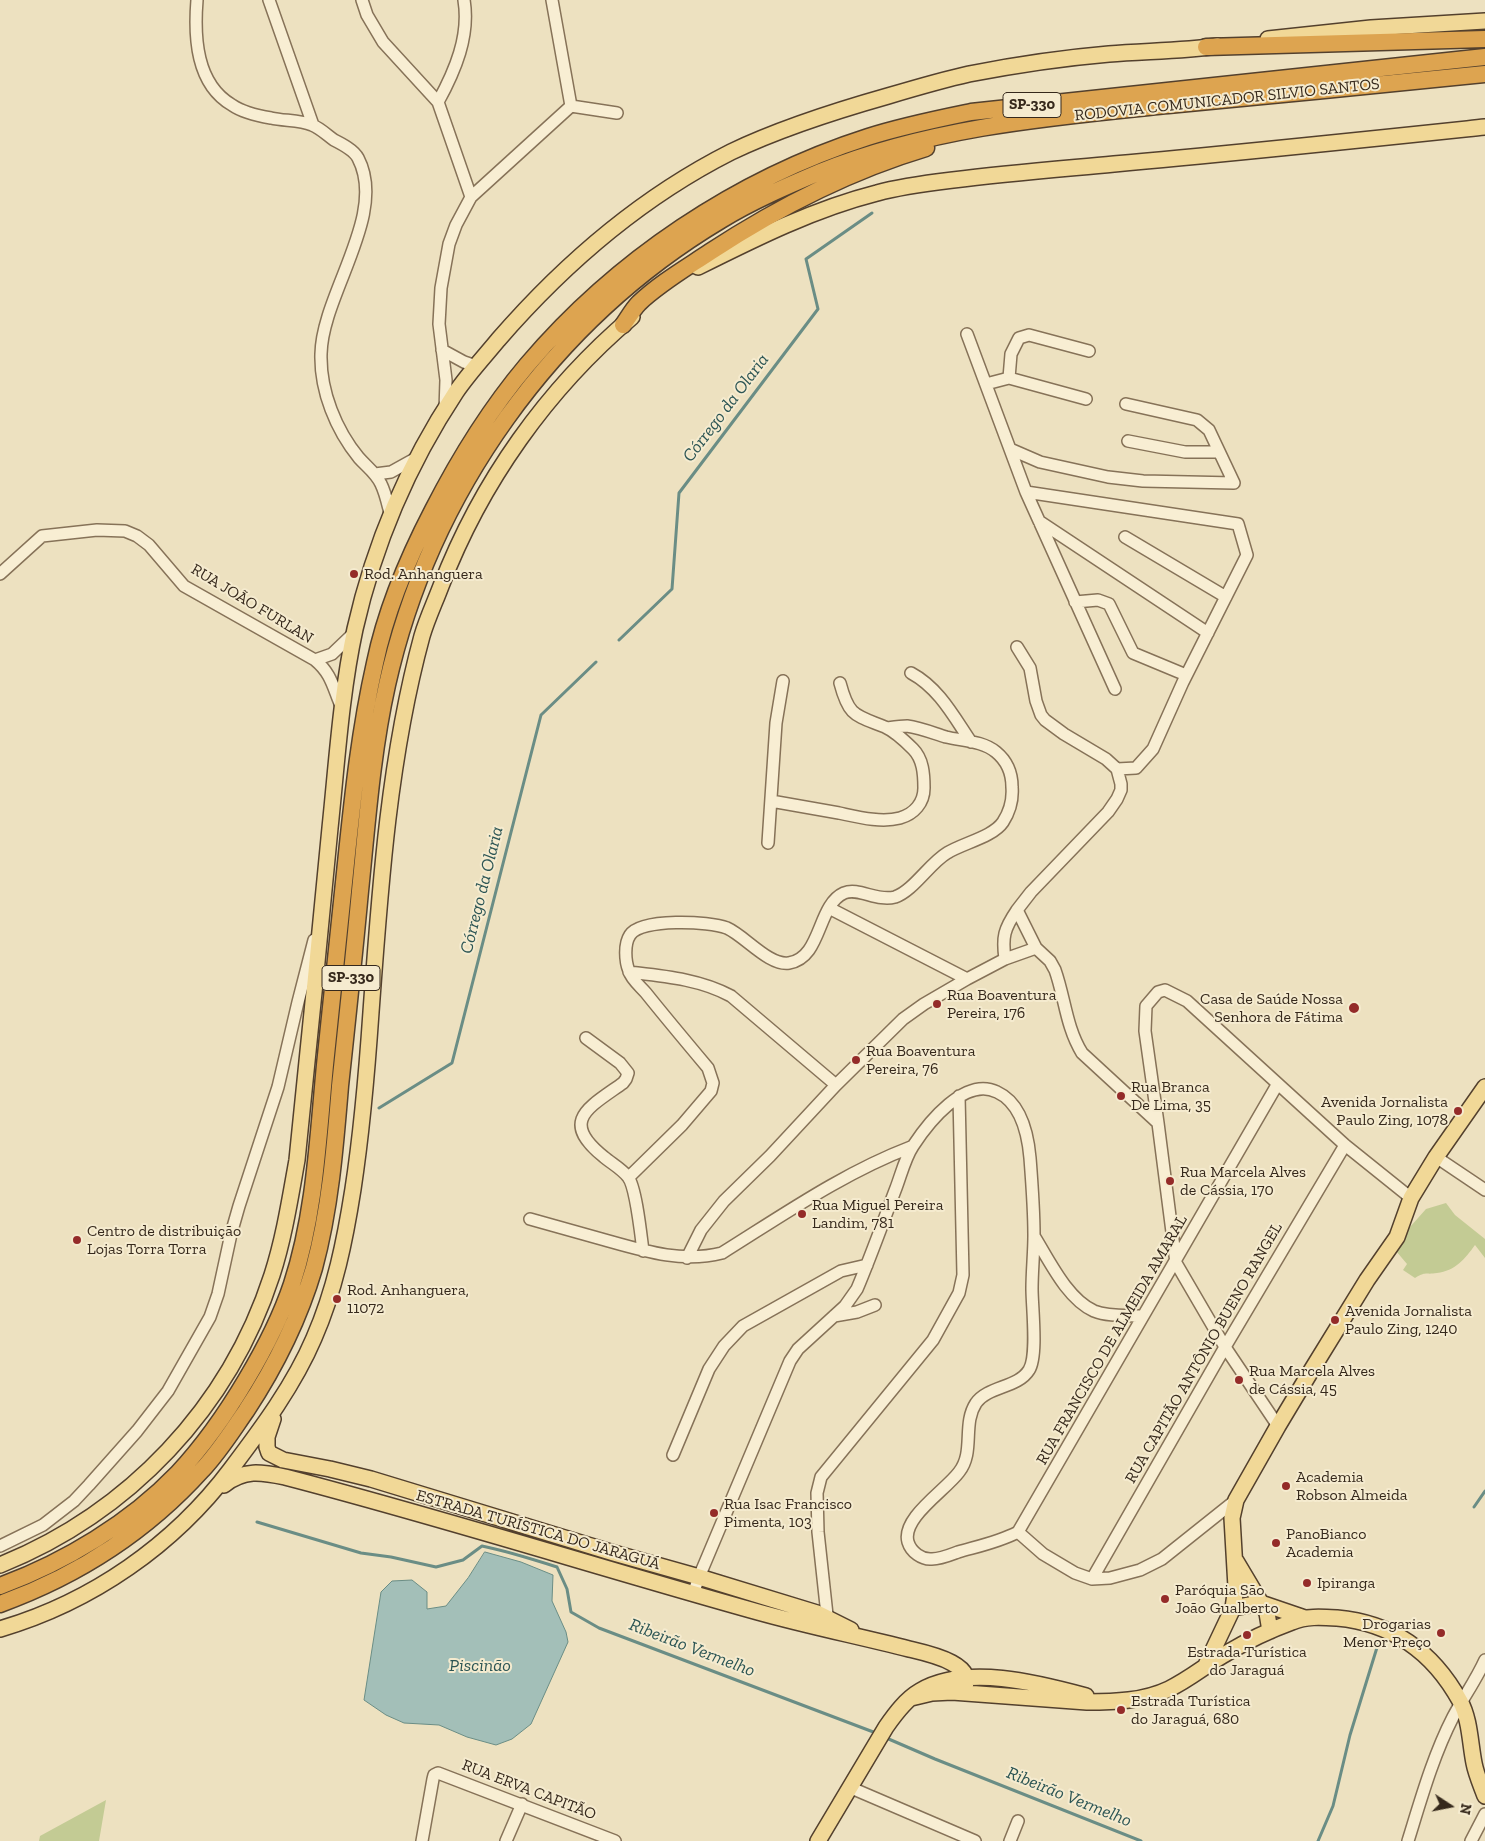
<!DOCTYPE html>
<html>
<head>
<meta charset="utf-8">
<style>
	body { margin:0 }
	#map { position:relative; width:1485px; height:1841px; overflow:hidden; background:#ede1c0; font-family:"Zilla Slab",serif }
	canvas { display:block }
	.north { position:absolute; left:1425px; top:1781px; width:50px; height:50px; -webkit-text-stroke:4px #f5ebcf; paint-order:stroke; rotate:101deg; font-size:14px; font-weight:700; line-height:20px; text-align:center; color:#36291c }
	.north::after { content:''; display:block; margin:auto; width:18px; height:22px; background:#36291c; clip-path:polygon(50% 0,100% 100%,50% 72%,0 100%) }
</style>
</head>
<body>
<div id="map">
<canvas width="1485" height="1841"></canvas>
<div class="north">N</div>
</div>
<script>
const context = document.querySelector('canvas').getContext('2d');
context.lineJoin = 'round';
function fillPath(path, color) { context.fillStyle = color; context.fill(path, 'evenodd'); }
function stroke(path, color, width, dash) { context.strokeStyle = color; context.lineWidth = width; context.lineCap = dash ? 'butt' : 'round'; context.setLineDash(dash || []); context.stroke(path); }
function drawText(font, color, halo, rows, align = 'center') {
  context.font = font + ' "Zilla Slab",serif'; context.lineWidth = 4; context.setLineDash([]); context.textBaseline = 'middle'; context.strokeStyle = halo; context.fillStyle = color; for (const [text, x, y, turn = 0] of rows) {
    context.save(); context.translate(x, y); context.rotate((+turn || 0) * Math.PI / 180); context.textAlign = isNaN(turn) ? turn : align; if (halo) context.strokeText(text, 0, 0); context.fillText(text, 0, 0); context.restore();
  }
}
fillPath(new Path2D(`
	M1446 1203 1455 1215 1485 1239V1258L1475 1245C1465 1259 1455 1271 1437 1273 1425 1275 1427 1271 1415 1278L1403 1270 1407 1264 1396 1251 1410 1227 1426 1209Z
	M106 1800 99 1841H39L40 1836Z`), '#c3cb94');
const water = new Path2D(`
	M485 1552 521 1562 553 1575 552 1601 566 1632 568 1642 531 1724 512 1739 496 1745 467 1737 439 1725 404 1723 386 1715 364 1700 381 1592 392 1581 412 1580 427 1592V1609L446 1606 468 1578Z`);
fillPath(water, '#a3bfb8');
stroke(water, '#6a8d85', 1);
stroke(new Path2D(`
	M619 640 672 589 679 493 818 309 806 259 872 213
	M379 1108 452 1063 541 715 596 662
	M1474 1507 1485 1491
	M257 1522 361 1553 391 1557 436 1567 463 1560 482 1546C507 1551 532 1559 557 1567L567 1589 571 1612 599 1628 876 1733
	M884 1737 935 1759 1141 1841
	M1318 1841 1333 1806 1350 1735 1379 1641`), '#6a8d85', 3);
const minor = new Path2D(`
	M197 0C194 37 196 84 232 105 242 112 259 116 271 118 284 121 300 120 312 125 320 128 327 135 334 140 342 144 354 150 358 158 388 215 322 294 321 354 320 391 336 430 359 458 367 467 376 473 381 484 386 494 388 506 391 517
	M269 0 313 125
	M362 0 367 15 383 42 438 102 471 197 456 225 449 244 441 288 439 324 446 380 445 410
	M552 0 571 106
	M438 102C455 71 470 36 464 0
	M471 197 571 106 617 113
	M967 334 1026 492 1115 689
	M442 350 464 362 476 366
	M1009 378 1011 354 1019 338 1029 335 1089 351
	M986 384 1009 378 1086 399
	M1128 441 1185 452H1219
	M1010 449 1040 462 1108 477 1143 481 1234 483 1209 430 1197 420 1126 404
	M375 474 391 472 418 457
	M1026 492 1238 524 1247 555 1183 682 1153 749 1136 768 1117 769
	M1039 521 1208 633
	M1125 537 1226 597
	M0 574 42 536 97 530 125 531 137 536 149 545 184 586 315 660C332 674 333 688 342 708
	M1075 602 1098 600 1109 604 1133 653 1186 675
	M1017 647 1030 668 1036 701 1041 715 1045 720 1064 734 1106 759 1117 769 1121 784V790L1117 799 1108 812 1031 892 1017 910 1036 948 1050 961 1055 970C1065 998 1066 1027 1082 1053L1158 1123
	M315 660 332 654 355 632
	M911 673C939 688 954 717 971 742
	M771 801C794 805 817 809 839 813 858 817 881 823 900 818 914 814 924 803 924 788 924 774 923 759 913 749 906 742 894 731 885 727 855 715 849 717 840 683
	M768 843 776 723 783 681
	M829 908 967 979
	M1005 959C1002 937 1004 929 1017 910
	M629 972C663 976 700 979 731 996L836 1085
	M586 1038 620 1063 628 1073 626 1079 623 1083C588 1108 559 1121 604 1157 611 1163 622 1169 628 1177 636 1187 641 1236 643 1251
	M1436 1157 1485 1190
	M629 1177 682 1125 711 1091 713 1083 708 1068C687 1043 666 1018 646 993 641 987 631 979 629 971 625 961 624 944 630 935 641 918 709 921 727 928 745 936 769 966 789 963 822 958 817 905 844 893 859 887 877 902 895 897 913 891 930 863 947 853 963 843 993 837 1003 822 1010 811 1013 799 1012 787 1012 773 1007 761 996 752 983 741 963 741 946 737 933 733 921 728 907 726 900 726 894 727 887 728
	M530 1219C555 1226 580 1233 605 1240 644 1251 682 1263 722 1253 783 1215 843 1173 911 1147
	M1034 1236C1049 1260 1067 1299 1094 1311 1109 1317 1127 1315 1143 1316
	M687 1258 701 1230 724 1201 770 1156 836 1085 903 1019 924 1004 967 979 1005 959 1036 948
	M834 1316 857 1312 875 1305
	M1278 1426 1225 1347 1176 1263 1158 1123 1145 1031 1146 1006 1158 992 1165 990 1187 1001 1345 1145 1411 1198
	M673 1455 709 1369 724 1346 743 1326 841 1271 867 1265
	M1018 1532 1277 1085
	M0 1546 43 1525 74 1501 89 1485 137 1431 168 1391 210 1317 218 1294 231 1234 239 1206 278 1087 298 1002 314 940
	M1092 1579 1225 1347 1345 1145
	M693 1594 699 1577 790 1361 798 1349 845 1306 857 1289C871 1256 883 1222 896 1188 901 1175 905 1158 913 1146 928 1123 965 1076 997 1092 1021 1103 1028 1135 1030 1158 1032 1184 1034 1209 1034 1235 1034 1253 1032 1271 1032 1289 1032 1307 1038 1356 1029 1370 1018 1388 988 1386 976 1403 962 1424 975 1452 959 1472 946 1490 901 1518 908 1542 911 1552 922 1560 932 1559 941 1559 950 1555 958 1552 979 1546 999 1542 1018 1532L1043 1554 1075 1573 1092 1579 1110 1578 1140 1570 1162 1559 1236 1500
	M828 1624 818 1532 817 1493 821 1477 933 1340 959 1293 963 1275 959 1096
	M849 1787 975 1841
	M422 1841 433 1779 434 1775 438 1773 615 1841
	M506 1841 522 1804
	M1010 1841 1018 1821
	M1408 1841C1421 1799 1433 1756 1453 1717 1463 1698 1476 1680 1485 1660
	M1471 1841 1485 1814`);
const major = new Path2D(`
	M1268 39 1371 28 1485 21
	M698 267C756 238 814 209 877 193 902 186 928 183 953 180 1007 173 1060 169 1114 164 1238 153 1361 140 1485 127
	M273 1419 267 1437V1447L269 1453 283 1460 330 1469 371 1479 614 1553 699 1577 817 1613 851 1630
	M224 1485C244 1469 261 1472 285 1477 443 1518 600 1568 758 1612 808 1626 858 1636 909 1649 926 1653 984 1665 961 1692
	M1236 1561 1267 1613 1270 1631
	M0 1565C129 1513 229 1408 272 1275 284 1238 290 1199 297 1160 309 1049 319 939 330 828 337 761 341 694 355 629 374 545 409 463 456 392 469 373 484 357 498 340 563 265 642 197 731 152 781 128 835 111 888 96 915 88 942 80 969 74 1015 65 1062 58 1109 54 1145 51 1182 51 1218 46
	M1233 1608 1261 1603 1305 1618
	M0 1629C92 1602 174 1545 231 1469 262 1428 294 1385 314 1338 335 1290 345 1240 353 1189 362 1130 367 1071 371 1012 380 887 389 757 422 636 427 619 435 602 441 586 481 482 547 389 632 317
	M1206 1665 1233 1608 1236 1587 1232 1518 1236 1500 1278 1426 1311 1371 1367 1280 1397 1237 1411 1198 1436 1157 1485 1087
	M911 1698 932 1693 952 1692 1087 1702C1114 1702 1144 1701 1169 1689 1190 1679 1207 1664 1227 1653 1247 1641 1270 1630 1292 1622 1306 1616 1321 1617 1337 1618 1393 1623 1433 1652 1460 1701 1470 1719 1470 1743 1474 1763 1476 1774 1481 1785 1485 1796
	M818 1841 886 1727C895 1714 906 1699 920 1691 966 1664 1038 1683 1086 1696`);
const highway = new Path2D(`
	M1206 47 1485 39
	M623 325C628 318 633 309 639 303 660 283 686 268 710 252 777 208 849 171 926 148
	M0 1586C65 1562 130 1523 178 1473 204 1445 227 1412 246 1380 264 1350 281 1317 292 1284 315 1214 318 1138 325 1065 332 998 339 930 346 863 353 796 360 729 375 663 386 610 408 558 433 510 459 459 490 409 527 365 616 260 737 179 868 137 902 126 937 119 971 112L1485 57
	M0 1604C77 1576 147 1531 202 1470 219 1452 232 1431 246 1411 275 1367 299 1319 314 1268 330 1209 335 1147 340 1086 347 1021 354 956 360 891 367 822 372 752 387 685 430 492 552 321 721 220 752 201 787 186 820 172 931 127 1050 117 1168 105 1274 95 1379 85 1485 74`);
stroke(minor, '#867258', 14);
stroke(major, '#53402d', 18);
stroke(highway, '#53402d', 19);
stroke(minor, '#f8eed3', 11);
stroke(major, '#f1d897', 15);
stroke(highway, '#dda450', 16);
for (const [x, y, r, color] of [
	[354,574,5,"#942b29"],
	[937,1004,5,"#942b29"],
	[1354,1008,6,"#942b29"],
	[856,1060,5,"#942b29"],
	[1121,1096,5,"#942b29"],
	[1458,1111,5,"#942b29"],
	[1170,1181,5,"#942b29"],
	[802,1214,5,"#942b29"],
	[77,1240,5,"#942b29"],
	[337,1299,5,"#942b29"],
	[1335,1320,5,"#942b29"],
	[1239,1380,5,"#942b29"],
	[1286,1486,5,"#942b29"],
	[714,1513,5,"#942b29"],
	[1276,1543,5,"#942b29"],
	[1307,1583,5,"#942b29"],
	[1165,1599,5,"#942b29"],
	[1441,1633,5,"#942b29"],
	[1247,1635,5,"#942b29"],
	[1121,1710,5,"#942b29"]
]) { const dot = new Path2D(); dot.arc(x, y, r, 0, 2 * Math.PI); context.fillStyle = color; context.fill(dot); stroke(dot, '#f5ebcf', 2); }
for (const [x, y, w] of [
	[1032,105,58],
	[351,978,58]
]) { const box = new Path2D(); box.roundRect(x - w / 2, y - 12.5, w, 25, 4); context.fillStyle = '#f5ebcf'; context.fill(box); stroke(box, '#36291c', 1); }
drawText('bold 15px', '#36291c', null, [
	["SP-330",1032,105],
	["SP-330",351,978]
]);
drawText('16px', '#36291c', '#f5ebcf', [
	["RODOVIA COMUNICADOR SILVIO SANTOS",1227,100,-6],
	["RUA JOÃO FURLAN",252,604,31],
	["RUA FRANCISCO DE ALMEIDA AMARAL",1112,1340,-60],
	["RUA CAPITÃO ANTÔNIO BUENO RANGEL",1204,1353,-60],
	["ESTRADA TURÍSTICA DO JARAGUÁ",538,1530,16],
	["RUA ERVA CAPITÃO",529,1790,21]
]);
drawText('16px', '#36291c', '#f5ebcf', [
	["Rod. Anhanguera",364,574],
	["Rua Boaventura",947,995],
	["Pereira, 176",947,1013],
	["Casa de Saúde Nossa",1343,999,"right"],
	["Senhora de Fátima",1343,1017,"right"],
	["Rua Boaventura",866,1051],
	["Pereira, 76",866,1069],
	["Rua Branca",1131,1087],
	["De Lima, 35",1131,1105],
	["Avenida Jornalista",1448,1102,"right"],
	["Paulo Zing, 1078",1448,1120,"right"],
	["Rua Marcela Alves",1180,1172],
	["de Cássia, 170",1180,1190],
	["Rua Miguel Pereira",812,1205],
	["Landim, 781",812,1223],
	["Centro de distribuição",87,1231],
	["Lojas Torra Torra",87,1249],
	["Rod. Anhanguera,",347,1290],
	["11072",347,1308],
	["Avenida Jornalista",1345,1311],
	["Paulo Zing, 1240",1345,1329],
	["Rua Marcela Alves",1249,1371],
	["de Cássia, 45",1249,1389],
	["Academia",1296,1477],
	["Robson Almeida",1296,1495],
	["Rua Isac Francisco",724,1504],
	["Pimenta, 103",724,1522],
	["PanoBianco",1286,1534],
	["Academia",1286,1552],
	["Ipiranga",1317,1583],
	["Paróquia São",1175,1590],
	["João Gualberto",1175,1608],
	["Drogarias",1431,1624,"right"],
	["Menor Preço",1431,1642,"right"],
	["Estrada Turística",1247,1652,"center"],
	["do Jaraguá",1247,1670,"center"],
	["Estrada Turística",1131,1701],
	["do Jaraguá, 680",1131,1719]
], 'left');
drawText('italic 18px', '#2c5554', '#f5ebcf', [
	["Córrego da Olaria",726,408,-53],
	["Córrego da Olaria",482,890,-76],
	["Ribeirão Vermelho",692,1648,21],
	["Piscinão",480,1666],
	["Ribeirão Vermelho",1069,1797,22]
]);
</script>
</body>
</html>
